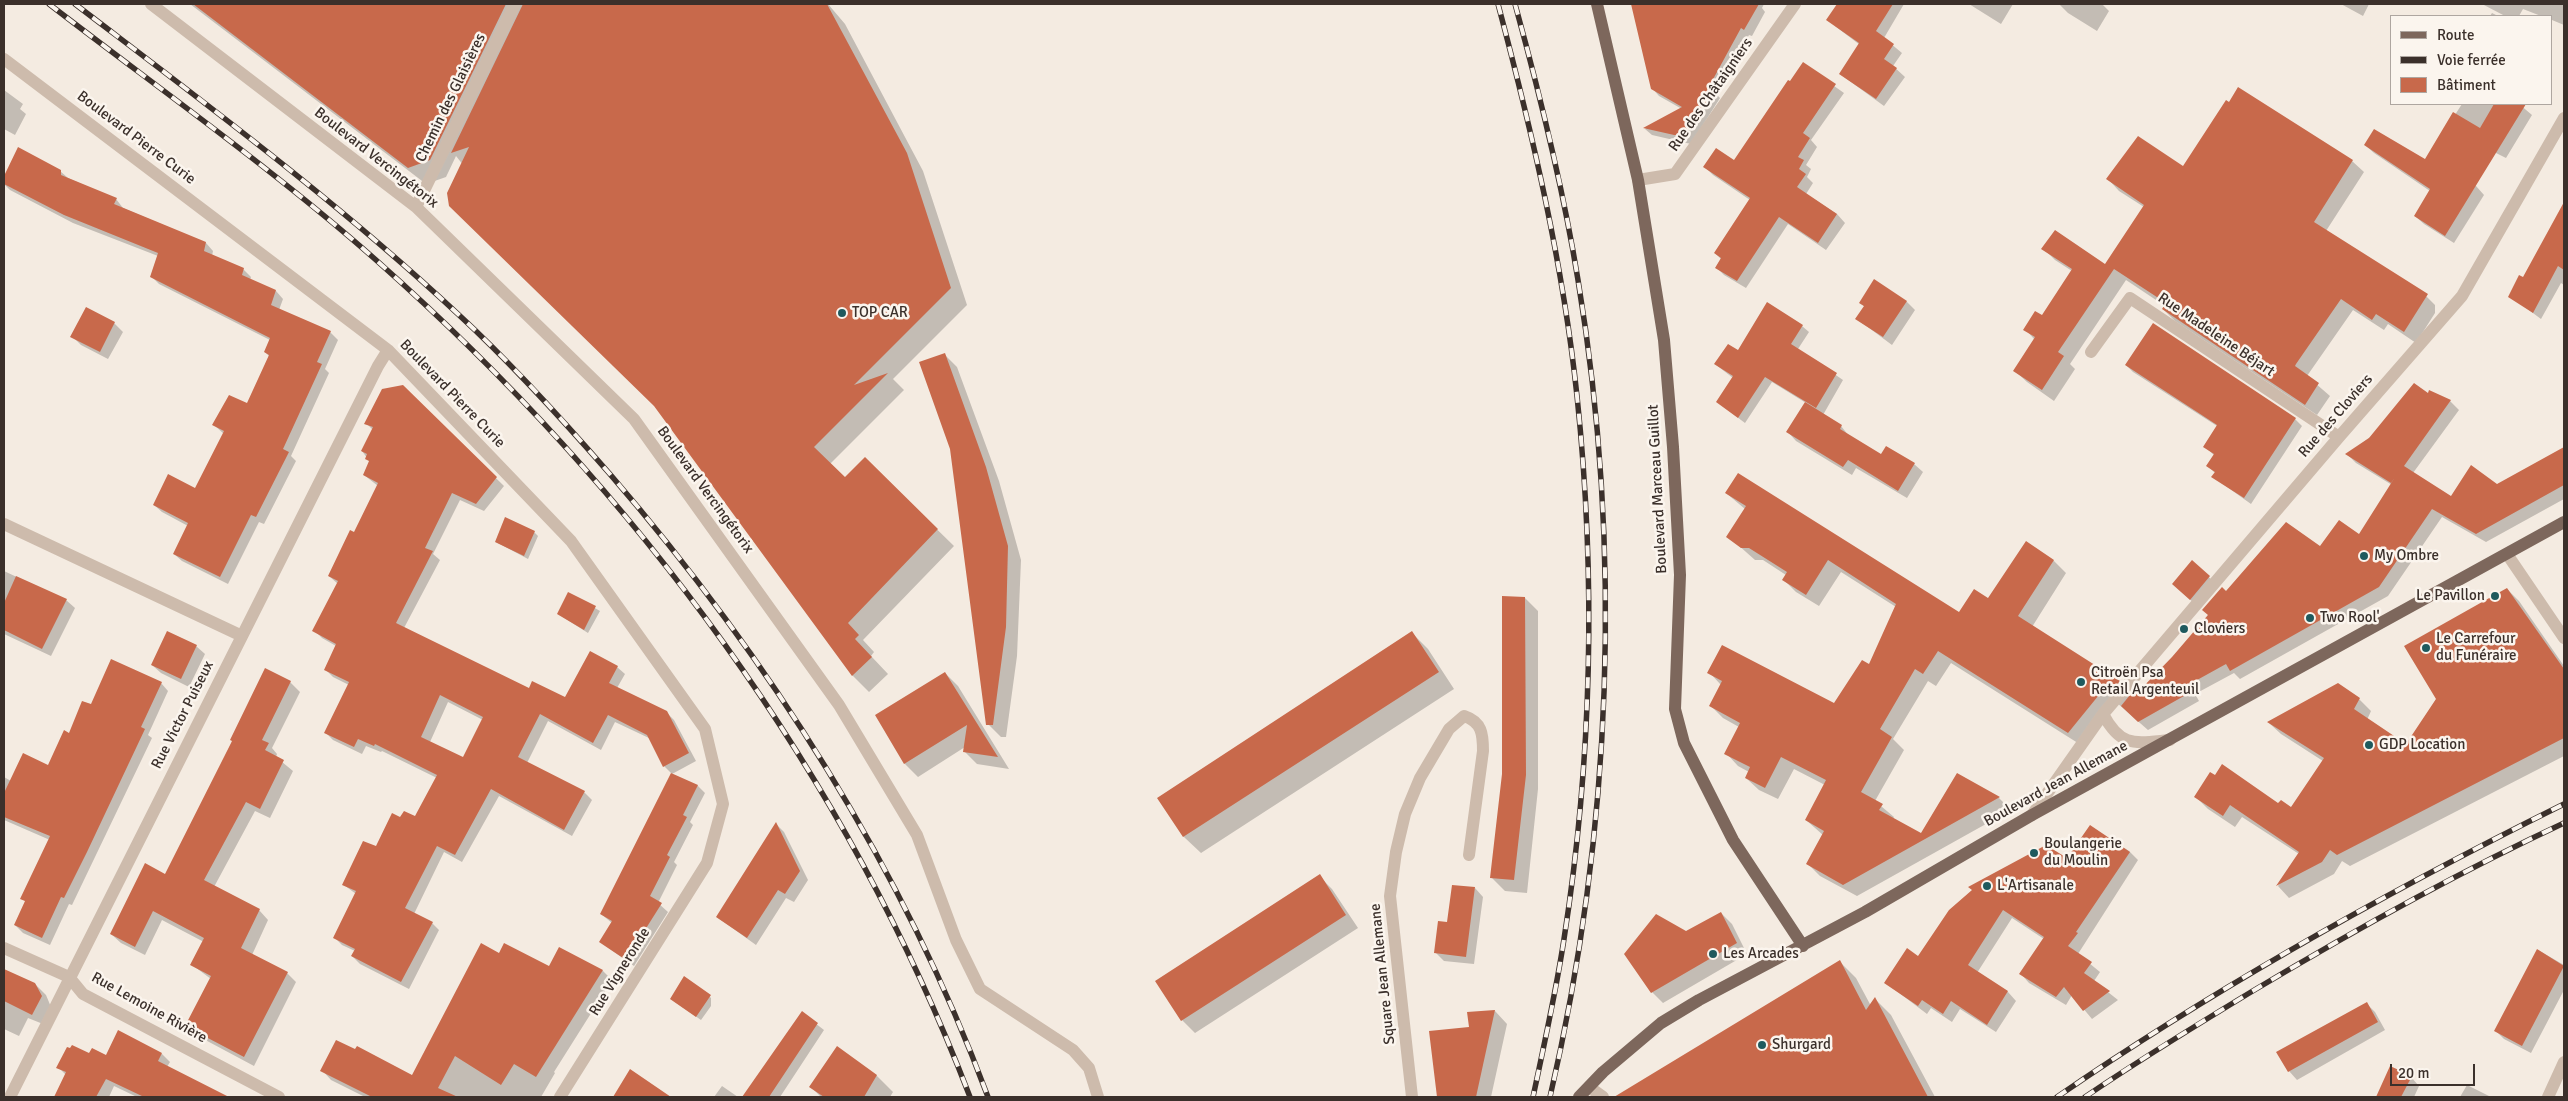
<!DOCTYPE html>
<html>
<head>
<meta charset="utf-8">
<style>
	body { margin:0 }
	#map { position:relative; width:2568px; height:1101px; overflow:hidden; background:#f4ebe1; font-family:Signika,sans-serif }
	canvas { display:block }
	.frame { position:absolute; inset:0; border:5px solid #3b302b; pointer-events:none }
	.legend { position:absolute; left:2390px; top:15px; width:162px; height:90px; box-sizing:border-box; background:#fbf5ee; border:1px solid #aea6a0; margin:0; padding:6px 9px; list-style:none; font-size:15px; color:#3b302b }
	.legend li { display:flex; align-items:center; gap:10px; height:25px }
	.legend b { width:25px; border:1px solid #aea6a0 }
	.scale { position:absolute; left:2390px; top:1064px; width:85px; height:22px; box-sizing:border-box; border:2px solid #3b302b; border-top:0; padding-left:6px; font-size:15px; line-height:18px; white-space:nowrap; color:#3b302b; -webkit-text-stroke:4px #fbf5ee; paint-order:stroke }
</style>
</head>
<body>
<div id="map">
<canvas width="2568" height="1101"></canvas>
<div class="frame"></div>
<ul class="legend">
<li><b style="height:6px;background:#7d675c"></b>Route</li>
<li><b style="height:6px;background:#3b302b"></b>Voie ferrée</li>
<li><b style="height:14px;background:#c8694b"></b>Bâtiment</li>
</ul>
<div class="scale">20 m</div>
</div>
<script>
const context = document.querySelector('canvas').getContext('2d');
context.lineJoin = 'round';
function fillPath(path, color) { context.fillStyle = color; context.fill(path, 'evenodd'); }
function stroke(path, color, width, dash) { context.strokeStyle = color; context.lineWidth = width; context.lineCap = dash ? 'butt' : 'round'; context.setLineDash(dash || []); context.stroke(path); }
function drawText(font, color, halo, rows, align = 'center') {
  context.font = font + ' Signika,sans-serif'; context.lineWidth = 5; context.setLineDash([]); context.textBaseline = 'middle'; context.strokeStyle = halo; context.fillStyle = color; for (const [text, x, y, turn = 0] of rows) {
    context.save(); context.translate(x, y); context.rotate((+turn || 0) * Math.PI / 180); context.textAlign = isNaN(turn) ? turn : align; if (halo) context.strokeText(text, 0, 0); context.fillText(text, 0, 0); context.restore();
  }
}
fillPath(new Path2D(`
	M190 4H828L845 24 923 171 967 305 893 379 904 390 830 464 845 479 865 459 954 546 863 640 874 652 871 656 888 674 869 692 853 676 656 406 456 156 446 177 426 184Z
	M1632 4H1764L1762 8 1765 12 1752 36 1749 35 1716 94 1720 98 1691 144 1652 135 1645 129 1682 109 1659 96 1652 88Z
	M1850 4H1904L1884 38 1902 53 1893 66 1905 77 1884 106 1840 74 1860 45 1835 26Z
	M1969 4H2013L2001 24Z
	M2059 4H2102L2109 11 2097 31 2068 13Z
	M2341 4H2369L2363 16Z
	M2482 4H2564V25L2552 20V16H2541L2523 9 2519 16H2505Z
	M2492 13 2498 16H2490Z
	M1803 64 1844 93 1811 140 1817 147 1806 165 1811 169 1807 177 1813 183 1806 194 1837 214 1845 223 1826 250 1788 224 1746 288 1724 275 1716 267 1721 259 1715 253 1750 200 1713 175 1705 167 1734 162Z
	M4 90 23 104 20 109 26 114 15 135 4 129Z
	M2462 104H2519L2532 115 2506 158 2480 145 2463 179 2476 186 2484 195 2454 243 2424 224 2415 216 2430 191 2374 153 2365 145 2425 161Z
	M19 149 60 171 68 178 116 199 123 208 206 243 213 251 212 256 243 269 251 277 250 280 276 291 283 299 279 310 330 332 338 340 325 369 329 373 291 456 296 461 264 524 259 522 228 584 182 561 174 554 188 526 162 512 154 505 196 489 224 434 214 425 248 405 269 356 265 352 270 340 159 284 151 276 158 256 73 223 10 190 4 184V179Z
	M2352 161 2364 172 2326 231 2423 293 2435 305V313L2416 343 2388 324 2384 330 2353 310 2307 376 2330 396 2317 415 2175 321 2163 309 2165 306 2126 280 2070 364 2075 369 2054 401 2027 382 2015 371 2035 340 2025 329 2042 316 2072 271 2055 260 2043 248 2105 265 2144 207 2119 191 2108 179 2183 167Z
	M2552 227 2564 233V285L2561 283 2541 319 2510 296 2524 279Z
	M1875 281 1907 302 1915 310 1892 345 1857 319 1865 307 1860 303Z
	M114 323 123 332 108 359 81 345 72 336Z
	M1802 326 1809 332 1798 349 1843 380 1823 415 1841 426 1849 436 1881 456 1914 464 1923 472 1907 498 1856 468 1852 475 1796 441 1788 432 1806 403 1772 382 1745 423 1717 402 1733 378 1715 364 1738 352Z
	M944 354 957 367 999 481 1021 560 1017 656 1006 737H1001L988 724Z
	M2126 365 2295 419 2302 426 2251 504 2213 477 2215 473 2208 466 2215 456 2204 446 2217 426 2133 372Z
	M403 387 504 486 484 511 460 500 433 554 440 560 404 628 530 690 565 698 617 667 625 674 617 688 666 712 674 720 696 761 672 774 664 766 651 739 615 722 601 750 548 721 527 763 584 792 592 800 572 836 499 796 462 862 444 852 414 914 432 923 439 930 409 989 360 964 352 956 355 951 342 945 334 937 356 894 344 885 401 819 416 818 437 778 382 751 381 752 366 746 362 754 333 740 326 733 349 685 333 677 325 669 336 646 322 638 314 630 338 584 329 576 355 533 378 486 364 475 370 462 362 451 373 430 366 423ZM448 702 483 720 463 758 430 742Z
	M2428 395 2450 401 2459 410 2413 473 2451 497 2497 486 2564 448V499L2486 542 2442 517 2388 596 2240 679 2234 673 2195 694 2199 701 2148 730 2116 702 2081 745 1951 663 1936 686 1928 681 1893 739 1904 750 1875 801 1894 817 1893 819 1921 834 1957 774 1999 798 2011 810 1857 896 1820 876 1808 864 1823 835 1806 820 1825 785 1794 769 1778 799 1759 790 1746 778 1749 772 1738 766 1726 753 1739 727 1723 718 1711 706 1721 685 1709 672 1834 704 1870 666 1896 607 1841 572 1819 606 1796 592 1784 580 1786 575 1763 560H1755L1728 536 1745 509 1726 493 1960 614 1989 600 2026 543 2054 561 2066 573 2032 627 2120 682 2132 695 2138 694 2173 658 2226 593 2321 547 2359 536 2392 485 2356 463 2347 454Z
	M534 532 538 536 528 559 496 542Z
	M2193 562 2213 581 2194 603 2177 588Z
	M4 571 66 600 75 608 51 656 4 634Z
	M2507 589 2519 601 2564 666V756L2350 866 2342 861 2334 874 2289 898 2278 886 2299 854 2242 817 2235 827 2208 809 2196 797 2279 805 2292 808 2323 761 2281 734 2269 723 2359 699 2371 711 2367 720 2406 746Z
	M569 593 600 611 588 633 558 614Z
	M1525 598 1538 611V789L1527 893 1505 891 1492 878Z
	M1412 633 1428 649 1454 689 1201 853 1184 837 1159 798Z
	M196 646 205 654 189 687 161 673 152 665Z
	M265 670 290 682 300 692 272 748 277 754 276 757 293 771 270 818 255 811 214 887 259 910 268 920 252 955 287 973 296 982 254 1066 196 1035 186 1026 211 979 191 964 204 942 162 920 145 955 121 943 111 934 166 876 229 752Z
	M945 673 958 686 1009 769 977 764 964 751 965 747 918 777 905 764 877 715Z
	M161 683 168 691 148 735 152 738 72 905 69 904 50 945 23 933 15 925 26 902 22 898 50 840 4 820V777L11 781 49 767 91 706Z
	M672 774 698 786 705 793 690 822 693 825 674 862 677 865 658 903 668 912 634 966 600 942 612 923 601 914Z
	M776 824 784 832 808 880 794 902 786 898 756 945 717 917Z
	M2090 826 2129 851 2138 860 2078 954 2100 972 2094 981 2118 1000 2092 1019 2072 995 2066 1005 2029 983 2021 974 2044 939 2012 918 1977 973 2008 992 2016 1001 1996 1032 1960 1009 1952 1022 1931 1008 1927 1014 1886 983 1918 957 2067 860Z
	M1319 876 1332 889 1358 928 1195 1033 1182 1020 1157 981Z
	M1475 888 1483 897 1474 964 1444 961 1435 952 1449 924Z
	M1721 913 1732 924 1747 954 1663 1003 1652 992 1626 954 1686 932Z
	M2538 950 2564 965V990L2531 1053 2504 1039 2495 1030Z
	M1840 962 1856 978 1871 1006 1875 999 1891 1015 1935 1097H1629L1632 1088Z
	M550 968 603 971 612 980 554 1072 555 1073 541 1097H365L331 1080 322 1070 412 1077Z
	M4 971 35 984 46 995 51 1007 43 1024 28 1018 19 1036 4 1029Z
	M706 993 711 998V1006L701 1020 675 1002Z
	M2366 1003 2375 1012 2385 1030 2297 1080 2289 1071Z
	M1495 1011 1507 1024 1491 1097H1439L1470 1028Z
	M802 1013 824 1030 780 1097H743Z
	M162 1054 170 1062 167 1067 209 1097H137L114 1086 109 1097H55L66 1075 58 1067 90 1055 106 1056Z
	M2391 1068 2411 1077 2419 1086 2414 1097H2377Z
	M631 1071 669 1097H614Z
	M876 1075 893 1092 890 1097H821L811 1087Z
	M2467 1085 2491 1097H2460Z
	M722 1086 738 1097H714Z`), '#0003');
fillPath(new Path2D(`
	M193 4H506L430 160 408 168Z
	M523 4H827L907 153 951 288 854 385 888 373 814 447 845 477 865 457 938 529 848 623 859 635 855 639 872 657 852 676 654 406 449 206 447 193 469 147 451 153Z
	M1631 4H1759L1744 30 1741 28 1705 94 1714 90 1683 137 1643 128 1682 107 1651 89Z
	M1837 4H1893L1876 31 1894 44 1884 59 1897 68 1876 99 1839 74 1859 43 1826 20Z
	M1803 62 1836 84 1803 133 1810 138 1798 157 1804 160 1799 169 1806 174 1797 187 1837 214 1818 243 1779 217 1737 281 1715 268 1721 258 1714 253 1750 198 1703 167 1716 148 1734 160 1788 80 1790 81Z
	M2238 87 2353 160 2314 222 2428 294 2404 332 2376 314 2372 320 2341 299 2296 364 2295 366 2319 383 2305 405 2162 309 2166 303 2114 269 2058 352 2064 356 2042 390 2013 371 2035 337 2023 330 2035 311 2042 315 2072 269 2041 249 2055 230 2105 264 2144 205 2106 179 2138 136 2183 166 2226 100 2229 102Z
	M2494 104H2526L2445 236 2414 216 2430 189 2364 145 2374 129 2425 159 2453 112 2480 128Z
	M18 147 61 170V175L117 198 114 204 206 242 204 251 244 268 242 275 276 290 271 305 331 331 317 362 322 364 283 449 289 452 256 517 251 515 220 577 173 554 188 523 153 505 168 474 195 488 224 431 212 425 229 395 247 403 269 355 264 352 270 338 150 277 158 253 64 215 4 184V176Z
	M2564 202V270L2558 266 2533 313 2508 297 2519 275 2523 277Z
	M1874 279 1907 301 1883 337 1855 319 1864 306 1859 303Z
	M1767 302 1803 325 1791 344 1837 373 1816 408 1765 377 1738 418 1716 402 1733 376 1714 364 1728 344 1738 350Z
	M86 307 115 322 100 352 70 337Z
	M2153 323 2296 418 2244 498 2211 477 2215 472 2206 466 2214 454 2203 447 2217 425 2125 365Z
	M945 353 986 467 1008 546 1006 627 993 725H986L950 449 919 362Z
	M2414 383 2428 393 2429 390 2451 400 2404 466 2451 496 2471 465 2497 484 2564 447V485L2476 534 2432 509 2379 587 2230 671 2226 664 2188 685 2191 692 2138 722 2121 706 2134 690 2138 692 2172 657 2208 615 2202 610 2222 587 2226 591 2286 522 2320 546 2339 520 2359 534 2395 477 2391 483 2345 454 2369 438Z
	M403 385 497 477 476 504 452 493 425 548 433 551 396 623 529 688 532 681 565 697 590 651 618 666 609 683 667 711 689 753 663 767 647 735 608 715 593 743 540 714 518 757 585 791 564 830 491 789 455 855 437 846 405 908 433 922 401 982 351 956 355 949 333 938 356 891 342 885 363 841 376 846 392 813 400 817 404 811 415 816 437 775 375 744 374 746 358 739 354 747 324 733 349 682 324 670 336 644 312 631 338 581 328 576 350 530 354 532 378 483 363 475 369 461 365 459 367 454 361 451 373 427 364 424 382 389ZM440 695 483 717 463 757 421 737Z
	M1805 402 1842 425 1840 429 1881 454 1886 446 1915 463 1898 491 1848 460 1843 467 1786 432Z
	M1738 473 1959 612 1974 589 1988 598 2026 541 2054 560 2018 616 2120 681 2109 695 2103 690 2068 733 1938 651 1923 674 1915 669 1880 729 1892 737 1861 792 1883 804 1879 810 1921 833 1957 773 2000 797 1843 885 1806 864 1824 831 1805 820 1826 780 1781 757 1765 788 1745 778 1750 767 1724 754 1740 723 1709 706 1722 681 1707 673 1722 645 1834 703 1862 660 1869 664 1896 604 1828 560 1806 595 1782 580 1787 572 1749 548H1741L1726 537 1746 506 1725 493Z
	M505 517 535 531 524 556 495 542Z
	M2192 560 2210 576 2190 600 2172 584Z
	M16 576 67 599 42 649 4 630V603Z
	M2507 588 2564 669V738L2337 855 2330 850 2322 862 2276 886 2299 852 2230 805 2223 816 2194 797 2210 772 2215 775 2222 764 2278 803 2281 800 2291 807 2324 758 2267 722 2338 683 2360 698 2354 709 2406 744 2436 699 2404 646Z
	M568 592 596 606 584 630 557 614Z
	M1502 596 1525 597 1526 775 1514 880 1490 878 1502 774Z
	M167 631 197 645 181 679 151 665Z
	M1412 631 1439 672 1183 837 1157 798Z
	M111 659 162 682 141 727 145 729 87 852 64 898 61 897 42 938 14 925 25 901 20 899 50 836 4 817V793L23 753 48 765 64 730 69 733 82 701 91 704Z
	M265 668 291 681 262 740 269 743 265 750 284 760 260 809 246 802 204 880 260 909 241 948 288 972 244 1057 185 1026 211 976 190 965 204 938 153 911 135 947 110 934 145 863 165 874 227 751 232 741 230 740Z
	M945 672 998 757 963 752 967 725 904 764 875 715Z
	M671 773 698 785 683 815 687 817 667 855 670 857 650 896 662 903 626 960 599 942 612 921 600 914Z
	M776 822 800 871 785 894 778 890 747 938 716 917Z
	M2090 825 2130 852 2076 932 2078 933 2068 946 2092 962 2084 973 2110 991 2083 1011 2064 987 2056 997 2019 974 2044 937 2003 910 1968 965 2008 991 1987 1025 1951 1001 1943 1014 1922 1000 1918 1006 1884 983 1907 948 1918 956 1949 910 1972 890 1968 887 2046 845 2067 858Z
	M1320 874 1346 915 1181 1021 1155 981Z
	M1452 885 1475 887 1466 957 1434 953 1438 921 1447 922Z
	M1721 912 1737 943 1651 993 1624 954 1656 914 1686 931Z
	M481 943 499 953 504 943 549 966 559 947 603 970 536 1077 514 1064 501 1085 455 1056 438 1088 458 1097H372L320 1071 336 1040 355 1049 357 1046 412 1075Z
	M2537 949 2564 966 2522 1046 2494 1031Z
	M1840 960 1866 1010 1875 997 1928 1097H1614Z
	M4 969 35 983 42 996 32 1015 4 1001Z
	M684 976 711 995 696 1017 670 999Z
	M2367 1002 2378 1022 2288 1072 2276 1052Z
	M1495 1010 1476 1097H1437L1429 1031 1469 1027 1467 1012Z
	M802 1011 818 1023 769 1097H742Z
	M118 1030 162 1053 158 1061 229 1097H144L106 1079 96 1097H54L66 1072 56 1068 67 1047 70 1048 72 1045 89 1053 92 1048 106 1055Z
	M837 1046 877 1075 864 1097H824L809 1087Z
	M2390 1066 2412 1076 2401 1097H2376Z
	M630 1069 671 1097H613Z`), '#c8694b');
stroke(new Path2D(`
	M151 4 416 207 634 419 839 705 917 835 956 940 980 989 1073 1050 1089 1068 1098 1097
	M4 59 388 350 571 541 705 729 723 804 707 863 560 1097
	M1638 180 1675 174 1795 4
	M416 207 515 4
	M2091 352 2130 298 2339 437
	M4 524 242 636
	M2507 554 2564 638
	M2103 714C2121 748 2135 743 2170 740
	M2032 815 2103 714 2339 437 2462 296 2564 118
	M4 948 69 977 83 994 279 1097
	M1589 1087 1603 1097
	M10 1097 378 366 388 350
	M1412 1097 1390 896 1396 852 1405 814 1420 778 1449 729 1464 716C1482 722 1483 734 1483 751L1469 855
	M2548 1097 2564 1062`), '#cdbbac', 12);
stroke(new Path2D(`
	M1597 4 1638 180 1664 340 1673 447 1680 575 1675 709 1684 743 1733 840 1803 946
	M1579 1097 1603 1072 1661 1023 1699 1000 1865 912 2032 815 2564 522`), '#7d675c', 12);
const rail = new Path2D(`
	M49 4C158 88 273 169 376 260 635 489 846 773 970 1097
	M75 4C206 104 338 202 459 315 512 364 561 418 609 473 768 657 903 868 988 1097
	M1498 4C1532 132 1563 263 1577 396 1596 576 1592 760 1564 939 1556 992 1544 1045 1533 1097
	M1515 4C1540 95 1563 187 1578 280 1623 551 1612 830 1550 1097
	M2057 1097C2218 986 2389 891 2564 804
	M2085 1097C2139 1060 2195 1026 2251 992 2353 931 2457 873 2564 823`);
stroke(rail, '#3b302b', 5.5);
stroke(rail, '#fbf5ee', 4, [11]);
for (const [x, y, r, color] of [
	[842,313,5,"#1f5a5e"],
	[2364,556,5,"#1f5a5e"],
	[2495,596,5,"#1f5a5e"],
	[2310,618,5,"#1f5a5e"],
	[2184,629,5,"#1f5a5e"],
	[2426,648,5,"#1f5a5e"],
	[2081,682,5,"#1f5a5e"],
	[2369,745,5,"#1f5a5e"],
	[2034,853,5,"#1f5a5e"],
	[1987,886,5,"#1f5a5e"],
	[1713,954,5,"#1f5a5e"],
	[1762,1045,5,"#1f5a5e"]
]) { const dot = new Path2D(); dot.arc(x, y, r, 0, 2 * Math.PI); context.fillStyle = color; context.fill(dot); stroke(dot, '#fbf5ee', 2); }
drawText('15px', '#3b302b', '#fbf5ee', [
	["Rue des Châtaigniers",1711,95,-55],
	["Chemin des Glaisières",451,98,-64],
	["Boulevard Pierre Curie",136,138,37],
	["Boulevard Vercingétorix",376,158,38],
	["Rue Madeleine Béjart",2216,335,34],
	["Boulevard Pierre Curie",452,394,46],
	["Rue des Cloviers",2336,416,-49],
	["Boulevard Marceau Guillot",1658,489,-93],
	["Boulevard Vercingétorix",705,490,54],
	["Rue Victor Puiseux",183,715,-63],
	["Boulevard Jean Allemane",2056,784,-29],
	["Rue Vigneronde",620,972,-58],
	["Square Jean Allemane",1383,974,-96],
	["Rue Lemoine Rivière",149,1008,29]
]);
drawText('15px', '#3b302b', '#fbf5ee', [
	["TOP CAR",852,313],
	["My Ombre",2374,556],
	["Le Pavillon",2485,596,"right"],
	["Two Rool'",2320,618],
	["Cloviers",2194,629],
	["Le Carrefour",2436,639],
	["du Funéraire",2436,656],
	["Citroën Psa",2091,673],
	["Retail Argenteuil",2091,690],
	["GDP Location",2379,745],
	["Boulangerie",2044,844],
	["du Moulin",2044,861],
	["L'Artisanale",1997,886],
	["Les Arcades",1723,954],
	["Shurgard",1772,1045]
], 'left');
</script>
</body>
</html>
